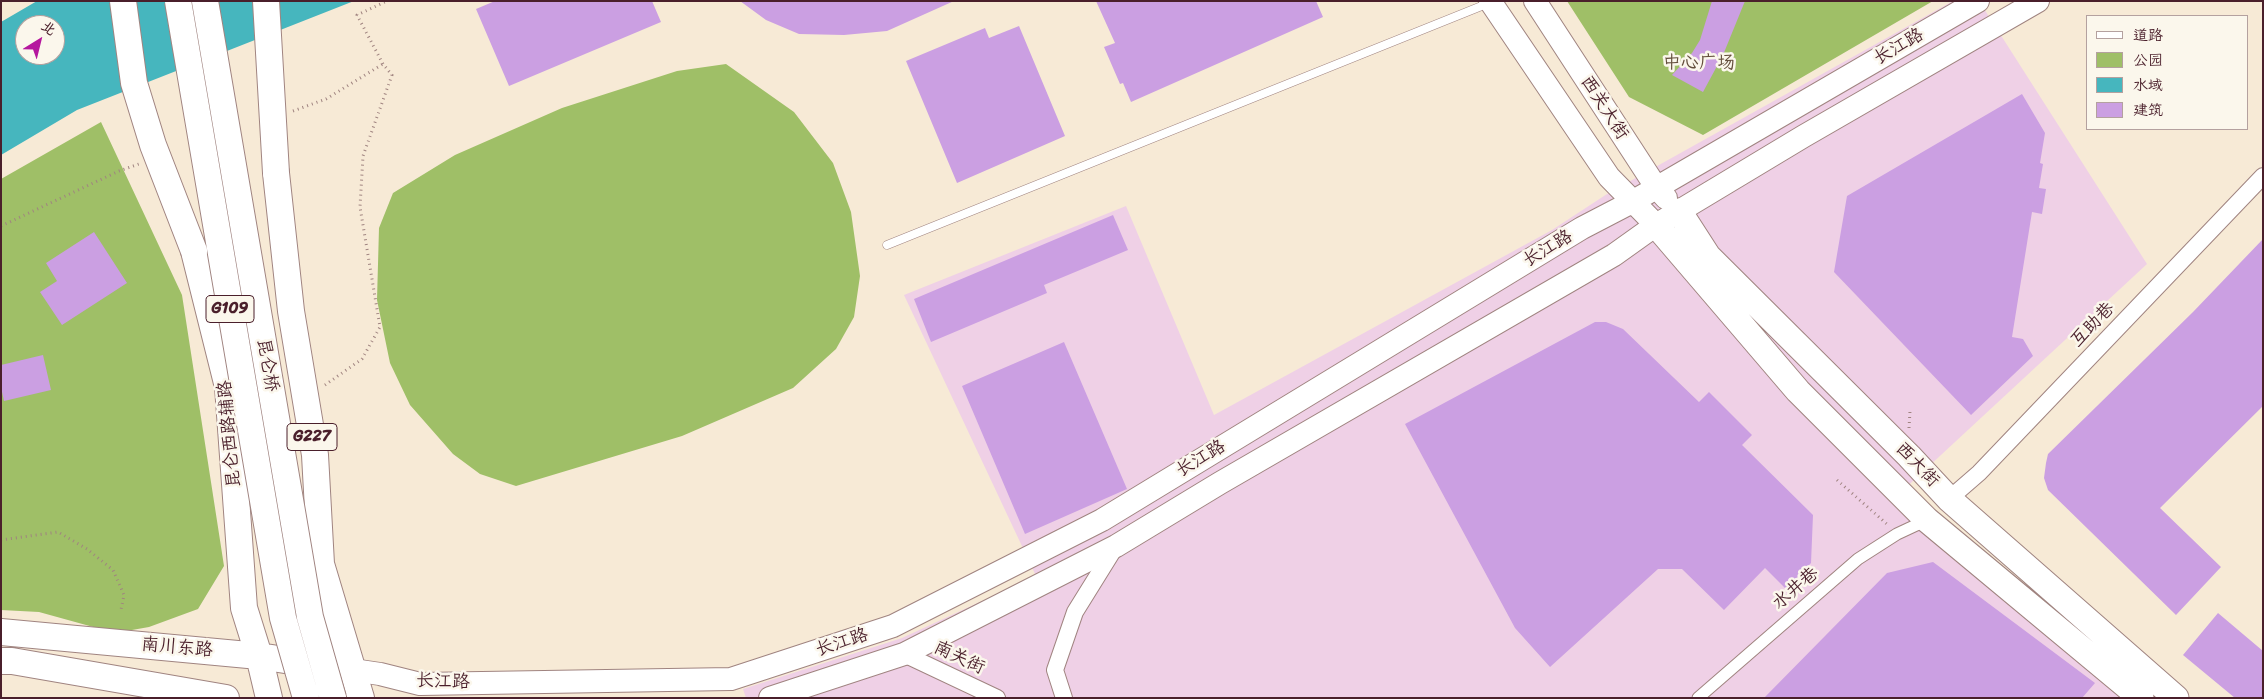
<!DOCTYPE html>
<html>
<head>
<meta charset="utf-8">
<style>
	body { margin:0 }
	#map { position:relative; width:2264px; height:699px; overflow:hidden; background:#f7ead6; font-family:Sriracha,"LXGW WenKai TC",sans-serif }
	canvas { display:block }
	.frame { position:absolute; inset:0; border:2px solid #4a1f2b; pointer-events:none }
	.legend { position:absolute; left:2086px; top:15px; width:162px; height:115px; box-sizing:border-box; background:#fbf7ec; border:1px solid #b4a19f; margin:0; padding:6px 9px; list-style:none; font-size:15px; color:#4a1f2b }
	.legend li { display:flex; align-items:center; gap:10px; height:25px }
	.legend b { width:25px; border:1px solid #b4a19f }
	.north { position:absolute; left:15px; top:15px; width:50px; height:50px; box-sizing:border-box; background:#fbf7ec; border:1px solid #b4a19f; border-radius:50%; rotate:36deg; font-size:14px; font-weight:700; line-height:20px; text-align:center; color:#4a1f2b }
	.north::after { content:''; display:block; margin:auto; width:18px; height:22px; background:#b5179e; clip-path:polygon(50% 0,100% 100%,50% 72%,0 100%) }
</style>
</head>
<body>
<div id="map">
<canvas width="2264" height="699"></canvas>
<div class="frame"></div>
<ul class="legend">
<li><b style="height:6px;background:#fff"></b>道路</li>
<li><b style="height:14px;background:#9fbf67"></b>公园</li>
<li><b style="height:14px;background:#46b6be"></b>水域</li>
<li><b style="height:14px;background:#cb9fe2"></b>建筑</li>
</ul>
<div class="north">北</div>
</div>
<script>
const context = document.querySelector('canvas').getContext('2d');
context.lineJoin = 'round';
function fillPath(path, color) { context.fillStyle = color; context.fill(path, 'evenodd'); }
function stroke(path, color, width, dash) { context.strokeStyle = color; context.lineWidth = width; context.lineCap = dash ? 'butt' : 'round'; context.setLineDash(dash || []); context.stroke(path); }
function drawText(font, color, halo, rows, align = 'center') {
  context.font = font + ' Sriracha,"LXGW WenKai TC",sans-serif'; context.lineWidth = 5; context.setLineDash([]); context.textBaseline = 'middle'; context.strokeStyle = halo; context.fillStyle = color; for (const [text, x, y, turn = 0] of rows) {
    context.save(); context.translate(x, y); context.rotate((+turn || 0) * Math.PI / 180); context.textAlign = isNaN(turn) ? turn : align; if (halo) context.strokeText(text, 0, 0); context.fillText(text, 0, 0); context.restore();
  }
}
fillPath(new Path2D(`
	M1953 1H1979L2147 264 1900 493 2123 698H746L743 689 902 638 1036 576 904 295 1126 206 1214 415 1552 230 1607 194Z`), '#efd0e6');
fillPath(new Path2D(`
	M1567 1H1933L1703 135 1629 97Z
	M726 64 794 112 833 163 851 212 860 276 854 317 836 349 793 388 682 436 516 486 480 474 453 454 410 405 390 363 377 300 379 228 393 193 455 155 562 108 677 71Z
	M101 122 182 295 224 566 198 609 149 627 115 633 39 612 1 610V179Z`), '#9fbf67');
fillPath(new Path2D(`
	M37 1H354L77 110 1 155V22ZM25 25H55V55H25Z`), '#46b6be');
fillPath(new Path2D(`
	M495 1H652L661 22 509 86 476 9Z
	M740 1H954L887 31 844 35 799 34 766 20Z
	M1096 1H1316L1323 17 1131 102 1123 83 1120 84 1104 47 1115 43Z
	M1712 1H1745L1723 55 1703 92 1672 75 1692 53 1700 40Z
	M1019 26 1065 136 957 183 906 61 985 28 989 38Z
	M2022 94 2045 133 2040 163 2043 164 2039 188 2046 189 2042 214 2032 212 2012 337 2023 339 2033 356 1971 415 1834 272 1847 196Z
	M1113 215 1128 250 1044 285 1047 293 931 342 914 299Z
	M94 232 127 283 62 325 40 292 57 281 46 263Z
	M2263 239V406L2160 508 2221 567 2176 615 2048 490 2044 478 2046 463 2048 454 2193 312Z
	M1595 322H1606L1623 329 1699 402 1709 392 1752 435 1742 445 1813 515 1811 563 1786 589 1765 568 1724 610 1682 569H1658L1550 667 1515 628 1405 424Z
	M1064 342 1127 489 1025 534 962 386Z
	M43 355 51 390 4 401 1 387V365Z
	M1933 562 2095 683 2082 698H1764L1887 573Z
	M2218 613 2263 651V698H2235L2183 655Z`), '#cb9fe2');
const service = new Path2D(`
	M887 245 1489 3`);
const pedestrian = new Path2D(`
	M1698 698 1858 559 1897 534 1927 520`);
const minor = new Path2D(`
	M1949 499 1979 473 2263 176
	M904 654 997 698
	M1064 698 1055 670 1075 612 1116 546`);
const secondary = new Path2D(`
	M1490 1 1609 177 1656 225
	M1535 1 1656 187 1666 198
	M353 670 380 674 420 684 731 679 893 626 1102 520 1582 228 1632 202 1978 1
	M770 698 904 654 1116 546 1220 483 1614 255 1656 225 1804 136 2038 1`);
const primary = new Path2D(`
	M1679 211 1708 256 1909 456 1949 499 2176 698
	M1656 225 1798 391 1927 520 2141 698`);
const trunk = new Path2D(`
	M276 173 291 311 315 455 321 564 361 698
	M194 251 228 387 244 608 259 656 269 698
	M1 632 259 656 317 665
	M1 661H12L226 698`);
stroke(service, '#a08480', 9);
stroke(pedestrian, '#a08480', 13);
stroke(minor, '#a08480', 18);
stroke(secondary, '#a08480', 24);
stroke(primary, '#a08480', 27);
stroke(trunk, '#a08480', 28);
stroke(new Path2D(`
	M293 111 326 99 383 64
	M1 226 119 171 139 164
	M325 385 362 359 380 327 360 207 363 156 392 75 383 64 357 15 387 1
	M1909 428 1910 411
	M1837 480 1888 525
	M1 540 58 532 87 549 113 570 124 595 121 610`), '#a08480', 3, [1, 4]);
stroke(service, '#fff', 8);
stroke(pedestrian, '#fff', 11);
stroke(minor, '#fff', 16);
stroke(secondary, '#fff', 22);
stroke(primary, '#fff', 25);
stroke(trunk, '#fff', 26);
const trunkBridge = new Path2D(`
	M123 1 134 83 153 145 194 251
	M178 1 283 618 306 698
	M205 1 310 617 333 698
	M266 1 276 173`);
stroke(trunkBridge, '#a08480', 28, []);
stroke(trunkBridge, '#fff', 26);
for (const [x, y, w] of [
	[230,309,48],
	[312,437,50]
]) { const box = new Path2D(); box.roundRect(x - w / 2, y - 13.5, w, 27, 4); context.fillStyle = '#fbf7ec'; context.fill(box); stroke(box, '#4a1f2b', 1); }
drawText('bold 16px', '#4a1f2b', null, [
	["G109",230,309],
	["G227",312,437]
]);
drawText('18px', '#4a1f2b', '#fbf7ec', [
	["长江路",1899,47,-30],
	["西关大街",1604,108,57],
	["长江路",1548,249,-31],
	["互助巷",2093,325,-46],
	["昆仑桥",267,365,80],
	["昆仑西路辅路",230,434,-95],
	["长江路",1201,459,-31],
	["西大街",1917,465,46],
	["水井巷",1796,589,-41],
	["长江路",842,643,-18],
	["南川东路",177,648,5],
	["南关街",959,658,25],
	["长江路",443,682,2]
]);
drawText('18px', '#644f3d', '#fbf7ec', [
	["中心广场",1699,63]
]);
</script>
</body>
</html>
